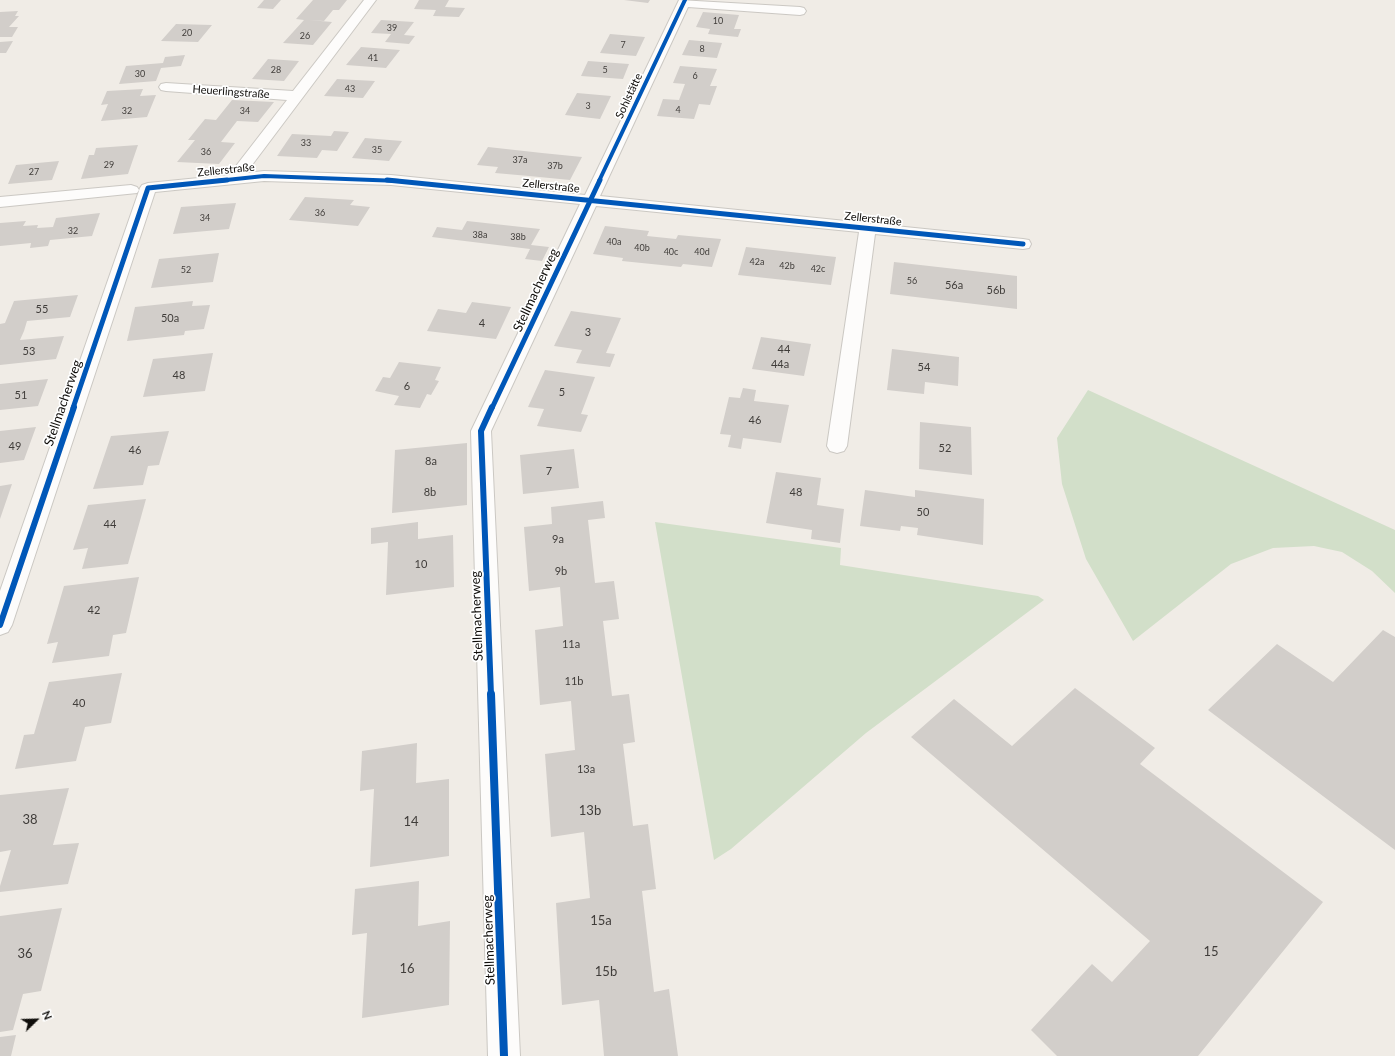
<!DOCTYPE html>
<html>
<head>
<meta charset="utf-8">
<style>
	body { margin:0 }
	#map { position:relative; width:1395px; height:1056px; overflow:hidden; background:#f0ece6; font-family:Lato,sans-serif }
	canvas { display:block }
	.north { position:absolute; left:16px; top:1000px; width:40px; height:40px; -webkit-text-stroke:3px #fff; paint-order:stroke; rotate:67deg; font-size:11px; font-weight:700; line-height:16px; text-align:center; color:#0f0d0a }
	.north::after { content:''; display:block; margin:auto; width:14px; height:18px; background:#0f0d0a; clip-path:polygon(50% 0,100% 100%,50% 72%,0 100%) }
</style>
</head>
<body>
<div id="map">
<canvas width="1395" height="1056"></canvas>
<div class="north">N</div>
</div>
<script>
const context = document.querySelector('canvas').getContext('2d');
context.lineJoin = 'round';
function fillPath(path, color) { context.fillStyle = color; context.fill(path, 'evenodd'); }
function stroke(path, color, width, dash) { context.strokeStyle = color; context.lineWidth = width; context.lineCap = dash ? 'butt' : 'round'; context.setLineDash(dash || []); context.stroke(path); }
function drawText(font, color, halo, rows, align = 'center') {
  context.font = font + ' Lato,sans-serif'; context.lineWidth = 3.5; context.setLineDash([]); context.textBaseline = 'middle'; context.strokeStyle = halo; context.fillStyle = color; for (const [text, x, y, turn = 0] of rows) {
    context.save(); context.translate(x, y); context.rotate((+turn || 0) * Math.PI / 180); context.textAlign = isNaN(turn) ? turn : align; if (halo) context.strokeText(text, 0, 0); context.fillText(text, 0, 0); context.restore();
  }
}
fillPath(new Path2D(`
	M1088 390 1395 530V593L1372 571 1342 552 1314 546 1273 548 1231 564 1133 641 1086 559 1062 484 1057 438Z
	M655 522 841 548 840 565 1038 596 1044 600 866 733 731 849 714 860Z`), '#d2dfc9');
fillPath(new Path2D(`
	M264 0H281L273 9 257 8Z
	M313 0H347L339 10H333L324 21 309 20 332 22 313 45 283 43 304 20 296 19Z
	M419 0H449L445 7 465 8 459 17 433 16 436 10 414 9Z
	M624 0H650L648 3Z
	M18 11 15 16H19L9 27H18L12 37H0V12Z
	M703 12 739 15 734 29H741L738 37 708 34 710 29 696 27Z
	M381 20 414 22 404 35 415 36 409 44 385 42 391 34 371 33Z
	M176 24 212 25 198 42 161 41Z
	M610 34 645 37 636 56 600 53Z
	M689 40 722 43 717 58 682 55Z
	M13 41 6 53H0V42Z
	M361 47 400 50 386 68 346 65Z
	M185 55 181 66 161 68 156 81 119 84 126 66 163 63 165 57Z
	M268 59 299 61 284 81 252 79Z
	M588 61 629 64 623 79 581 76Z
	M680 66 717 69 710 86H717L710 105 699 104 694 119 657 116 663 99 679 100 685 84 673 83Z
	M337 79 375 81 363 98 324 96Z
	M143 89 140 96 156 95 147 117 101 121 108 104 101 105 107 91Z
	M577 93 611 96 600 119 565 115Z
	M232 100 274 102 258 122 237 121 221 142 235 143 219 164 177 162 195 140H188L205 119 216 120Z
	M334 131 349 132 337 151 322 150 317 158 277 156 292 134 331 136Z
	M365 138 402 141 389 161 352 158Z
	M138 145 128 174 81 179 89 155H94L96 148Z
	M488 147 542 153 582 157 570 180 529 176 495 173 498 167 477 165Z
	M59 161 52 180 8 184 16 165Z
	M305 197 354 200 350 205 370 207 358 226 289 220Z
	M236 203 229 229 173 234 181 207Z
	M100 213 92 236 50 240 48 246 30 248 31 243 0 246V223L26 221 23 226 38 225 37 228 53 227 56 218Z
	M467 221 540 229 531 245 549 247 542 261 525 259 530 249 432 237 437 227 462 230Z
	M605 226 649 231 647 236 676 239 678 235 721 239 712 267 683 264 681 267 622 261 623 258 593 254Z
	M746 247 836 257 831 285 738 275Z
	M219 253 213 282 151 288 159 259Z
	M894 262 1017 276V309L890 294Z
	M78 295 70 317 27 321 24 331 20 340 64 336 56 359 0 365V324L5 323 14 301Z
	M193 301 192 306 210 305 204 329 185 331 184 335 127 341 135 307Z
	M472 302 511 307 496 339 427 331 438 309 466 313Z
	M571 311 621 318 606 353 615 354 610 367 576 363 582 350 554 346Z
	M761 337 811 344 804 376 752 369Z
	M892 349 959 357 958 386 925 382 924 394 887 390Z
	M213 353 205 391 143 397 153 359Z
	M399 362 441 367 435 380 439 381 431 395 427 394 420 408 394 405 399 396 375 391 383 377 390 378Z
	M545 370 595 377 581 414 588 415 581 432 537 426 544 409 528 407Z
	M48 379 38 406 0 410V384Z
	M743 388 756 390 754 401 789 405 781 443 743 438 741 449 728 447 731 435 720 434 729 397 740 398Z
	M920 422 971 427 972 475 919 469Z
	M36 427 24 460 0 463V431Z
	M169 431 159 465 148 466 143 485 93 489 111 436Z
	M467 443V505L392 513 395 450Z
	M574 449 579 488 523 494 520 455Z
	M776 472 821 478 817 505 844 509 840 543 811 539 812 530 766 523Z
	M12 484 0 519V486Z
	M865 490 915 497V490L984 499 983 545 917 535 918 528 901 526 900 531 860 526Z
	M146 499 128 564 82 569 88 548 73 550 88 505Z
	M603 501 605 518 588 520 595 583 614 581 619 619 603 621 612 696 629 694 635 742 623 744 633 826 648 824 656 889 642 891 654 992 669 989 678 1056H604L599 1000 562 1005 556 903 590 898 584 832 551 837 545 754 575 750 571 701 540 705 535 630 563 626 560 587 529 591 524 527 552 524 551 507Z
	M418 522V539L453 535 454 587 386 595 388 542 371 544V528Z
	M139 577 126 633 113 635 109 656 52 663 58 642 47 644 64 586Z
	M1383 630 1395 637V850L1208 710 1277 644 1333 682Z
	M122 673 111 723 85 727 76 761 15 769 24 735 34 734 49 682Z
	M1075 688 1155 748 1140 764 1323 902 1198 1056H1057L1031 1030 1092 964 1112 982 1150 941 911 737 954 699 1012 746Z
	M417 743 416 783 449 779V856L370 867 374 789 360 791 362 751Z
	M69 788 53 845 79 843 68 884 0 892V886L11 850 0 852V795Z
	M419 881 418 926 450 921 449 1005 362 1018 367 933 352 935 355 889Z
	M62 908 41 991 23 994 13 1030 0 1032V916Z
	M16 1035 11 1056H0V1037Z`), '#d2ceca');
const minor = new Path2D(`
	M364 0H376L246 173 264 171 391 175 585 195 679 0 800 7 804 8 806 11 804 14 800 15 688 7 600 196 1023 239 1029 240 1031 244 1029 248 1023 249 875 234 847 446 844 451 837 453 830 451 827 446 859 232 596 206 491 431 520 1056H488L471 431 580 204 391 185 264 181 155 192 12 625 8 632 0 635V591L140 188 142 185 148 183 229 175 287 100 166 91 161 90 159 87 161 84 166 83 293 91Z
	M131 185 137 187 139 190 137 193 0 207V197Z`);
stroke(minor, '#cbc8c3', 2);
fillPath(minor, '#fdfcfb');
stroke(new Path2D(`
	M217 181 264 176 400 181
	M599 181 685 0`), '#0057b8', 4);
stroke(new Path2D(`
	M387 180 1023 244
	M73 408 148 188 227 180
	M492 408 600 180`), '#0057b8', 5);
stroke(new Path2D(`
	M0 625 74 407
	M491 695 481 431 492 407`), '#0057b8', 6);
stroke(new Path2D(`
	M491 694 504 1056`), '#0057b8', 8);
drawText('9px', '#403d3a', null, [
	["10",718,21],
	["39",392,28],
	["20",187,33],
	["26",305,36],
	["7",623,45],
	["8",702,49],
	["41",373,58],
	["28",276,70],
	["5",605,70],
	["30",140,74],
	["6",695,76],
	["43",350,89],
	["3",588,106],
	["4",678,110],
	["32",127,111],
	["34",245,111],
	["33",306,143],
	["35",377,150],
	["36",206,152],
	["37a",520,160],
	["29",109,165],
	["37b",555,166],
	["27",34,172],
	["36",320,213],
	["34",205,218],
	["32",73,231],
	["38a",480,235],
	["38b",518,237],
	["40a",614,242],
	["40b",642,248],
	["40c",671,252],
	["40d",702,252],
	["42a",757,262],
	["42b",787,266],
	["42c",818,269],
	["52",186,270],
	["56",912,281]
]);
drawText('11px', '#0f0d0a', '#fff', [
	["Heuerlingstraße",231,92,4],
	["Sohlstätte",629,96,-65],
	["Zellerstraße",226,170,-6],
	["Zellerstraße",551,186,6],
	["Zellerstraße",873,219,6]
]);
drawText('11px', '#403d3a', null, [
	["56a",954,285],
	["56b",996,290],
	["55",42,309],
	["50a",170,318],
	["4",482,323],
	["3",588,332],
	["44",784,349],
	["53",29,351],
	["44a",780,364],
	["54",924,367],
	["48",179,375],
	["6",407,386],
	["5",562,392],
	["51",21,395],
	["46",755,420],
	["49",15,446],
	["52",945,448],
	["46",135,450],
	["8a",431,461],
	["7",549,471],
	["8b",430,492],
	["48",796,492],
	["50",923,512],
	["44",110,524],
	["9a",558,539],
	["10",421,564],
	["9b",561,571],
	["42",94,610],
	["11a",571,644],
	["11b",574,681],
	["40",79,703],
	["13a",586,769]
]);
drawText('13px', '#0f0d0a', '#fff', [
	["Stellmacherweg",536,290,-65],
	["Stellmacherweg",63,403,-71],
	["Stellmacherweg",477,616,-92],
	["Stellmacherweg",489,940,-92]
]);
drawText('13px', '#403d3a', null, [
	["13b",590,811],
	["38",30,820],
	["14",411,822],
	["15a",601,921],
	["15",1211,952],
	["36",25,954],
	["16",407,969],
	["15b",606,972]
]);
</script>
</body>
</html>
